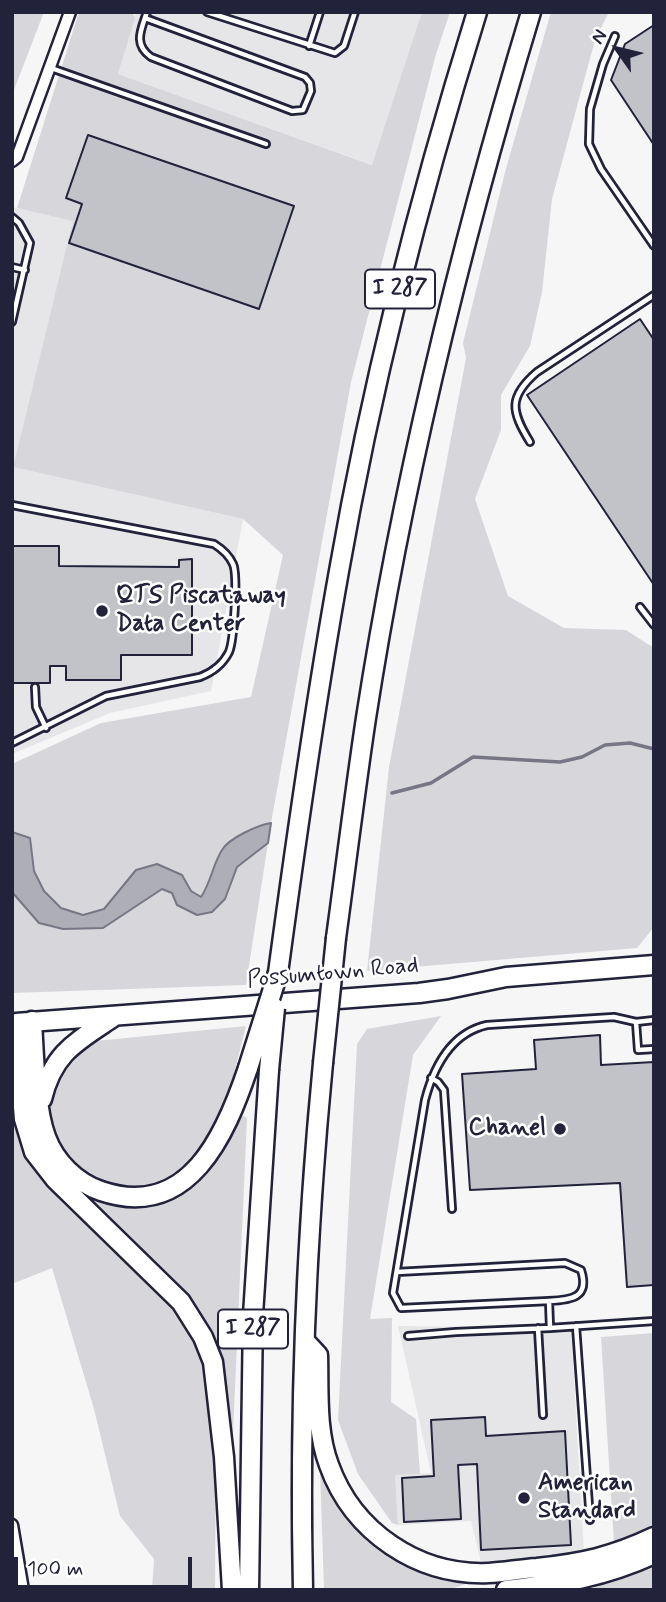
<!DOCTYPE html>
<html>
<head>
<meta charset="utf-8">
<style>
	body { margin:0 }
	#map { position:relative; width:666px; height:1602px; overflow:hidden; background:#f6f6f7; font-family:Mynerve,sans-serif }
	canvas { display:block }
	.frame { position:absolute; inset:0; border:14px solid #22223b; pointer-events:none }
	.north { position:absolute; left:582px; top:14px; width:70px; height:70px; -webkit-text-stroke:5px #fff; paint-order:stroke; rotate:304deg; font-size:19px; font-weight:700; line-height:28px; text-align:center; color:#22223b }
	.north::after { content:''; display:block; margin:auto; width:24px; height:32px; background:#22223b; clip-path:polygon(50% 0,100% 100%,50% 72%,0 100%) }
	.scale { position:absolute; left:14px; top:1557px; width:178px; height:32px; box-sizing:border-box; border:4px solid #22223b; border-top:0; padding-left:9px; font-size:21px; line-height:24px; white-space:nowrap; color:#22223b; -webkit-text-stroke:5px #fff; paint-order:stroke }
</style>
</head>
<body>
<div id="map">
<canvas width="666" height="1602"></canvas>
<div class="frame"></div>
<div class="north">N</div>
<div class="scale">100 m</div>
</div>
<script>
const context = document.querySelector('canvas').getContext('2d');
context.lineJoin = 'round';
function fillPath(path, color) { context.fillStyle = color; context.fill(path, 'evenodd'); }
function stroke(path, color, width, dash) { context.strokeStyle = color; context.lineWidth = width; context.lineCap = dash ? 'butt' : 'round'; context.setLineDash(dash || []); context.stroke(path); }
function drawText(font, color, halo, rows, align = 'center') {
  context.font = font + ' Mynerve,sans-serif'; context.lineWidth = 5; context.setLineDash([]); context.textBaseline = 'middle'; context.strokeStyle = halo; context.fillStyle = color; for (const [text, x, y, turn = 0] of rows) {
    context.save(); context.translate(x, y); context.rotate((+turn || 0) * Math.PI / 180); context.textAlign = isNaN(turn) ? turn : align; if (halo) context.strokeText(text, 0, 0); context.fillText(text, 0, 0); context.restore();
  }
}
fillPath(new Path2D(`
	M136 12H422L373 165 118 74Z
	M12 207 74 220 13 467 243 519 211 691 110 713 12 754Z
	M398 1326 571 1328 584 1553 482 1566 471 1521 398 1525 395 1475 431 1473Z`), '#e6e6e9');
fillPath(new Path2D(`
	M12 12H44L12 95Z
	M79 12H132L135 18 118 74 372 165 422 12H450L436 54 351 382 271 823C258 825 229 838 222 850 213 864 211 881 201 897L191 891 182 875 120 888C115 894 109 906 103 909 74 925 43 899 35 872 32 861 32 849 30 838L12 832V764L101 723 251 697 283 555 243 519 13 467 73 221 17 208Z
	M551 12H609L595 40 552 199 542 292 530 346 501 395V430L475 499 508 596 564 628 626 630 654 648V927L637 948 367 971 389 767 466 358 463 343 505 172Z
	M268 843 246 985 12 993V892L103 928 162 889 172 892 197 915C235 908 221 889 237 867 244 858 259 850 268 843Z
	M441 1016 413 1055 370 1319 392 1318 391 1402 416 1419 420 1474 395 1475 398 1525 392 1523 358 1474 338 1420 357 1044 367 1029Z
	M246 1026 229 1093 209 1143 175 1176 150 1187 128 1189 100 1183 79 1171 65 1156 57 1140 50 1110 54 1083 73 1059 96 1041Z
	M12 1076 22 1142 42 1175 166 1296 200 1349 216 1437 215 1590H152L154 1559 120 1516 94 1409 52 1268 12 1284Z
	M241 1115 247 1118 232 1456 216 1353 83 1197 85 1193 136 1203 226 1141Z
	M654 1333V1524L614 1543 601 1337Z
	M320 1469C345 1532 367 1546 427 1575L428 1570 477 1580 448 1590H324Z
	M654 1561V1590H594L593 1584Z`), '#d7d7db');
const water = new Path2D(`
	M271 823 268 843 237 867 225 899 212 912 197 915 177 905 172 893 162 889 103 928 63 929 39 923 12 892V832L30 838 34 871 44 891 61 908 83 915 104 909 136 870 157 864 182 875 191 891 201 897C211 882 213 864 222 850 229 838 258 825 271 823Z`);
fillPath(water, '#aeaeb7');
stroke(water, '#767685', 2);
stroke(new Path2D(`
	M392 793 431 783 473 757 560 762 582 757 605 745 630 743 654 749`), '#767685', 3.5);
const building = new Path2D(`
	M654 25V145L611 80 625 44Z
	M88 135 294 206 259 309 69 243 82 204 66 198Z
	M640 319 654 340V585L527 395Z
	M12 546H59V566L179 567V560L192 559V655H121V680H66V666H50V683H13L12 685Z
	M600 1035 601 1065 654 1062V1285L627 1287 620 1183 470 1190 462 1074 536 1069 534 1040Z
	M485 1417 486 1436 565 1431 571 1545 481 1550 477 1464 458 1465 461 1519 404 1522 402 1478 434 1476 431 1420Z`);
fillPath(building, '#c2c2c9');
stroke(building, '#22223b', 2);
const lane = new Path2D(`
	M207 12 335 53 344 46 355 12
	M145 18 305 77 310 83 311 91 303 110 292 111 151 57C133 44 141 30 147 12
	M615 36 603 64 590 109 589 144 601 169 654 246
	M309 46 320 12
	M51 68 266 144
	M12 217 19 223 30 243 12 322
	M12 267 25 270
	M530 442C511 411 508 397 537 372L654 295
	M12 505 214 544C222 549 229 555 233 564 238 575 234 640 229 652 223 664 213 672 200 677L106 696 12 743
	M640 607 654 625
	M35 687 36 707 46 728
	M654 1020 636 1022 638 1050 654 1049
	M636 1022 614 1017 487 1025C451 1033 434 1066 425 1100L393 1293 401 1308 549 1301 550 1328 654 1321
	M431 1078 438 1082 444 1090 452 1209
	M397 1272 565 1263 581 1270C590 1298 571 1300 549 1301
	M576 1326 590 1520
	M538 1328 543 1415
	M408 1336 456 1332 550 1328`);
const street = new Path2D(`
	M12 161 17 157 70 12
	M12 1525 23 1590`);
const highway = new Path2D(`
	M336 938C346 865 355 791 366 718 403 479 461 243 531 12
	M278 973C296 839 315 705 339 571 372 382 420 195 477 12
	M32 1021C34 1053 35 1108 46 1137 55 1162 77 1183 101 1191 189 1221 226 1134 248 1068
	M42 1099C53 1053 76 1042 112 1018
	M305 1341 318 1355C319 1391 316 1431 329 1465 353 1532 418 1576 489 1573 505 1572 521 1569 537 1568 582 1563 612 1557 654 1537
	M232 1590 224 1457 213 1362 203 1337 181 1302 55 1179 34 1152 24 1119 16 1023 419 993 448 989 506 977 654 965
	M249 1590 253 1315 269 1070
	M303 1590C299 1414 306 1238 323 1063
	M506 1590C560 1584 604 1577 654 1554`);
stroke(lane, '#22223b', 10);
stroke(street, '#22223b', 15);
stroke(highway, '#22223b', 23);
stroke(lane, '#fff', 4.5);
stroke(street, '#fff', 10);
stroke(highway, '#fff', 18);
const highwayBridge = new Path2D(`
	M323 1063 336 938
	M248 1068 278 973
	M269 1070 275 1008`);
stroke(highwayBridge, '#22223b', 23, []);
stroke(highwayBridge, '#fff', 18);
for (const [x, y, r, color] of [
	[102,611,7,"#22223b"],
	[560,1129,7,"#22223b"],
	[524,1498,7,"#22223b"]
]) { const dot = new Path2D(); dot.arc(x, y, r, 0, 2 * Math.PI); context.fillStyle = color; context.fill(dot); stroke(dot, '#fff', 2.5); }
for (const [x, y, w] of [
	[400,289,70],
	[253,1329,70]
]) { const box = new Path2D(); box.roundRect(x - w / 2, y - 19.5, w, 39, 5); context.fillStyle = '#fff'; context.fill(box); stroke(box, '#22223b', 2); }
drawText('bold 23px', '#22223b', null, [
	["I 287",400,289],
	["I 287",253,1329]
]);
drawText('bold 24px', '#22223b', '#fff', [
	["QTS Piscataway",116,597],
	["Data Center",116,625],
	["Chanel",546,1129,"right"],
	["American",538,1484],
	["Standard",538,1512]
], 'left');
drawText('24px', '#22223b', '#fff', [
	["Possumtown Road",333,974,-5]
]);
</script>
</body>
</html>
